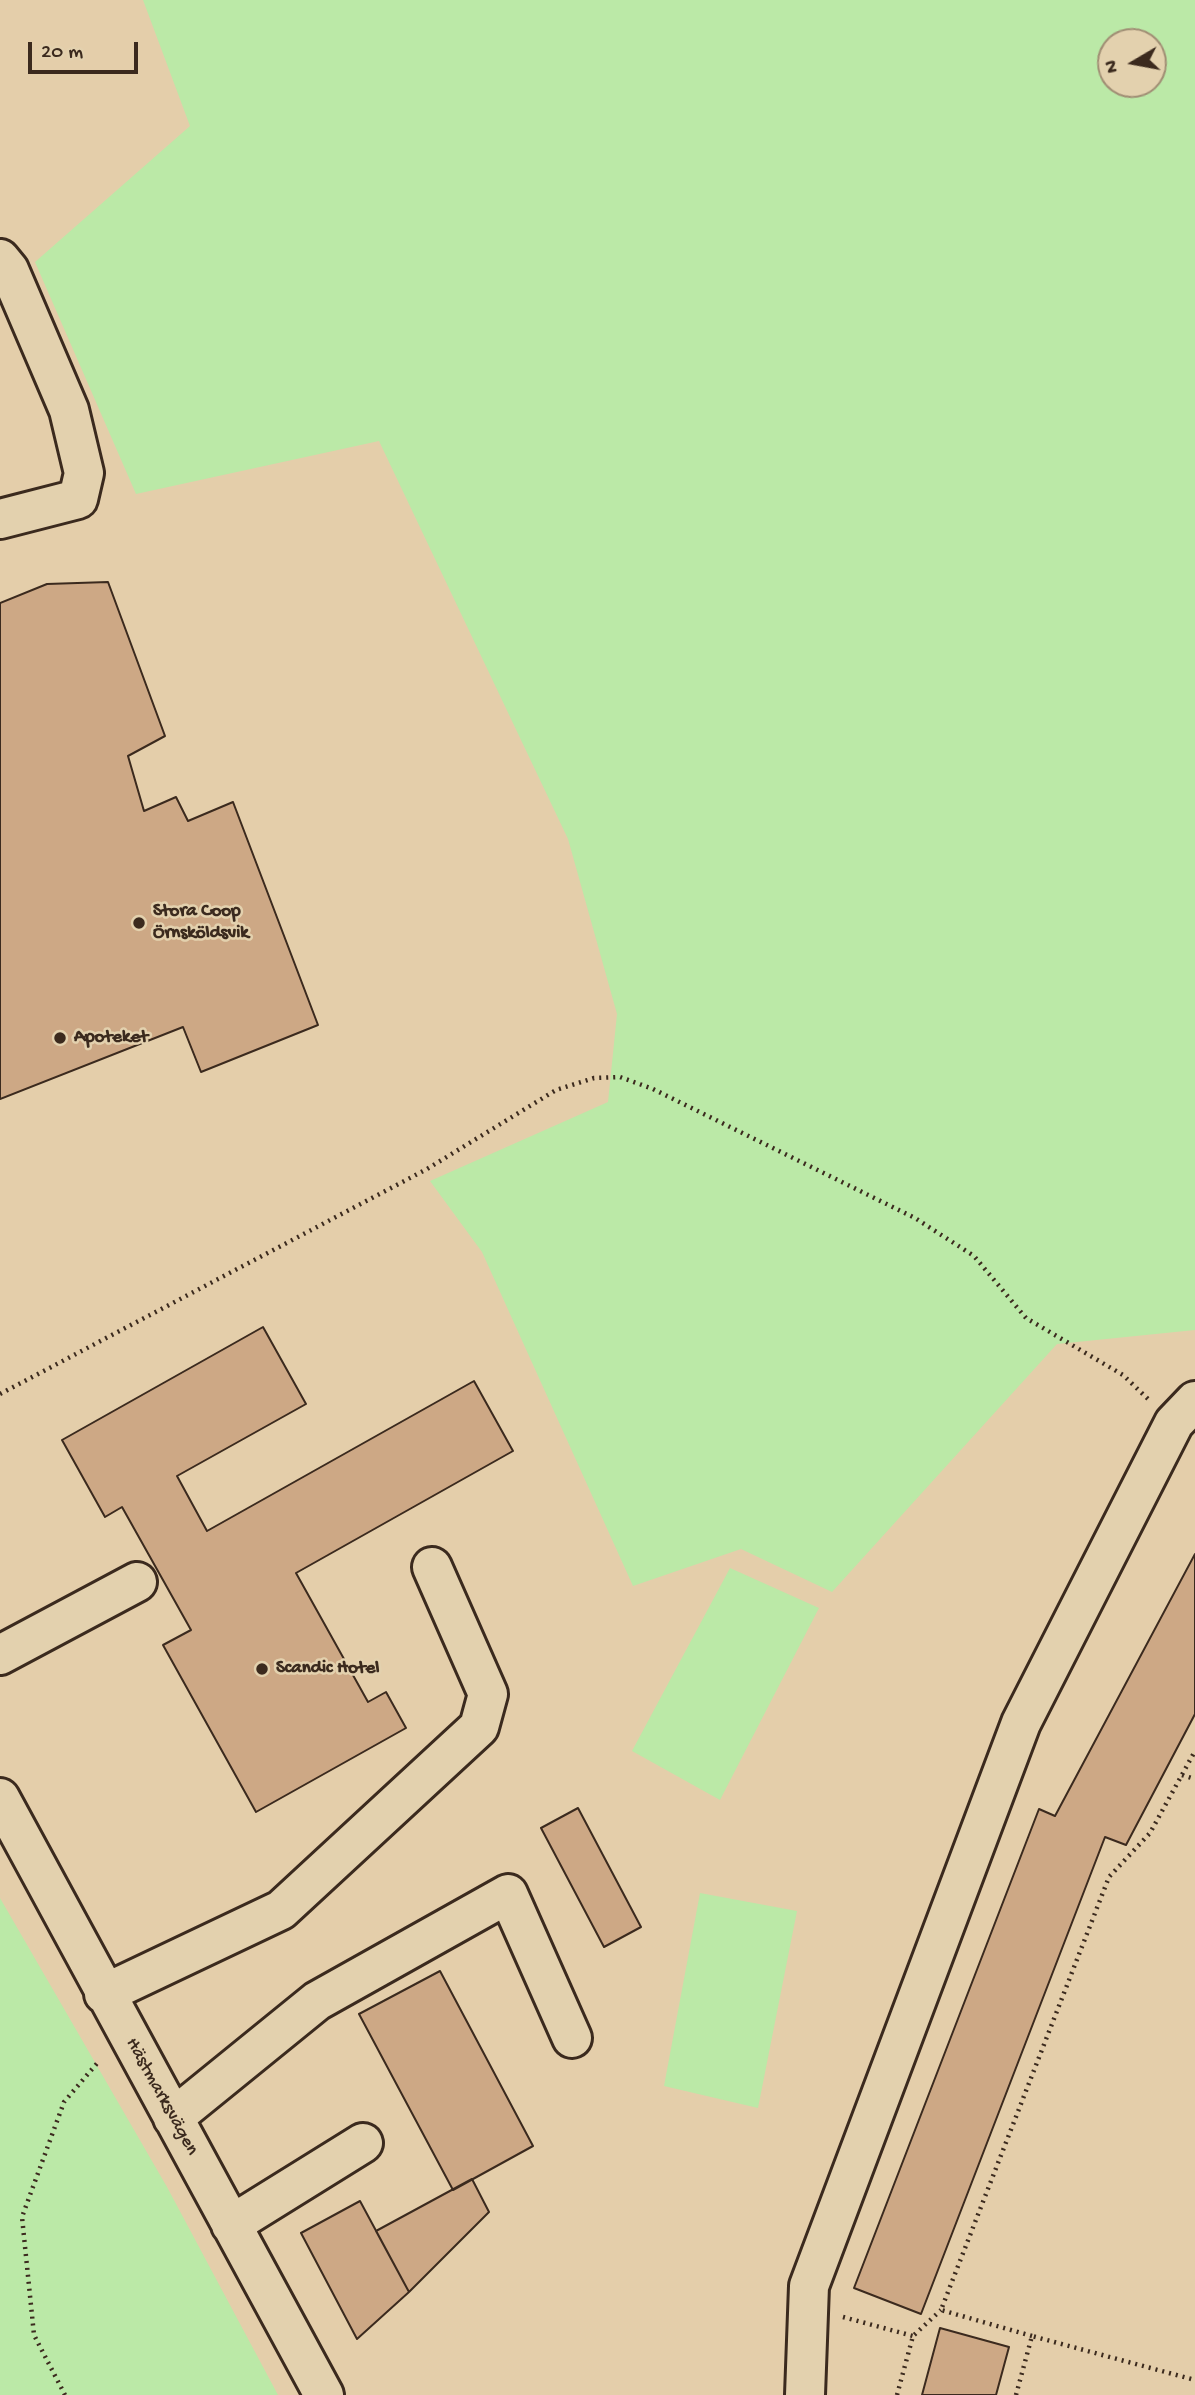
<!DOCTYPE html>
<html>
<head>
<meta charset="utf-8">
<style>
	body { margin:0 }
	#map { position:relative; width:1195px; height:2395px; overflow:hidden; background:#e4ceaa; font-family:"Gochi Hand",sans-serif }
	canvas { display:block }
	.north { position:absolute; left:1097px; top:28px; width:70px; height:70px; box-sizing:border-box; background:#e3d1ae; border:2px solid #a08e74; border-radius:50%; rotate:260deg; font-size:19px; font-weight:700; line-height:28px; text-align:center; color:#3b2a1e }
	.north::after { content:''; display:block; margin:auto; width:24px; height:32px; background:#3b2a1e; clip-path:polygon(50% 0,100% 100%,50% 72%,0 100%) }
	.scale { position:absolute; left:28px; top:42px; width:110px; height:32px; box-sizing:border-box; border:4px solid #3b2a1e; border-top:0; padding-left:9px; font-size:21px; line-height:24px; white-space:nowrap; color:#3b2a1e; -webkit-text-stroke:5px #e3d1ae; paint-order:stroke }
</style>
</head>
<body>
<div id="map">
<canvas width="1195" height="2395"></canvas>
<div class="north">N</div>
<div class="scale">20 m</div>
</div>
<script>
const context = document.querySelector('canvas').getContext('2d');
context.lineJoin = 'round';
function fillPath(path, color) { context.fillStyle = color; context.fill(path, 'evenodd'); }
function stroke(path, color, width, dash) { context.strokeStyle = color; context.lineWidth = width; context.lineCap = dash ? 'butt' : 'round'; context.setLineDash(dash || []); context.stroke(path); }
function drawText(font, color, halo, rows, align = 'center') {
  context.font = font + ' "Gochi Hand",sans-serif'; context.lineWidth = 5; context.setLineDash([]); context.textBaseline = 'middle'; context.strokeStyle = halo; context.fillStyle = color; for (const [text, x, y, turn = 0] of rows) {
    context.save(); context.translate(x, y); context.rotate((+turn || 0) * Math.PI / 180); context.textAlign = isNaN(turn) ? turn : align; if (halo) context.strokeText(text, 0, 0); context.fillText(text, 0, 0); context.restore();
  }
}
fillPath(new Path2D(`
	M143 0H1195V1330L1057 1344 832 1592 741 1549 633 1586 482 1252 430 1181 608 1102 617 1014 568 839 379 441 136 494 35 262 190 126ZM1111 42H1153V84H1111Z
	M730 1568 819 1608 720 1800 632 1751Z
	M700 1893 797 1911 758 2108 664 2086Z
	M0 1898 167 2187 278 2395H0Z`), '#bbe9a7');
const building = new Path2D(`
	M108 582 165 736 128 756 144 811 176 797 188 821 233 802 318 1025 201 1072 183 1027 0 1099V603L47 584Z
	M263 1327 306 1404 177 1476 207 1531 474 1381 513 1451 296 1573 368 1702 386 1692 406 1728 256 1812 163 1645 191 1630 122 1507 105 1517 62 1440Z
	M1195 1554V1714L1126 1845 1105 1837 921 2314 854 2288 1039 1809 1055 1816Z
	M578 1808 641 1927 604 1947 541 1828Z
	M440 1971 533 2146 453 2190 359 2014Z
	M472 2179 489 2212 409 2292 376 2231Z
	M360 2201 409 2292 357 2339 301 2233Z
	M940 2328 1009 2347 996 2395H922Z`);
fillPath(building, '#cda885');
stroke(building, '#3b2a1e', 2);
const minor = new Path2D(`
	M0 259 9 270 69 410 84 473 78 499 0 519
	M0 1655 137 1582
	M0 1798 324 2395
	M104 1994 281 1910 479 1727 488 1694 432 1567
	M173 2118 317 2001 508 1894 572 2038
	M231 2225 363 2143
	M805 2395 809 2286 1021 1723 1174 1423 1195 1401`);
stroke(minor, '#3b2a1e', 44);
stroke(new Path2D(`
	M0 1394 427 1169 556 1090 594 1078 620 1077 653 1089 915 1218 974 1256 1026 1318 1123 1375 1148 1399
	M1182 1775 1195 1779
	M843 2317 913 2336
	M1032 2336 941 2310 1109 1877 1150 1833 1195 1751
	M65 2395 34 2335 22 2217 64 2102 99 2061
	M897 2395 913 2336 941 2310
	M1016 2395 1032 2336 1195 2380`), '#3b2a1e', 4.5, [2, 5]);
stroke(minor, '#e3d1ae', 38);
for (const [x, y, r, color] of [
	[139,923,7,"#3b2a1e"],
	[60,1038,7,"#3b2a1e"],
	[262,1669,7,"#3b2a1e"]
]) { const dot = new Path2D(); dot.arc(x, y, r, 0, 2 * Math.PI); context.fillStyle = color; context.fill(dot); stroke(dot, '#e3d1ae', 2.5); }
drawText('bold 19px', '#3b2a1e', '#e3d1ae', [
	["Stora Coop",153,912],
	["Örnsköldsvik",153,934],
	["Apoteket",74,1038],
	["Scandic Hotel",276,1669]
], 'left');
drawText('19px', '#3b2a1e', '#e3d1ae', [
	["Hästmarksvägen",161,2097,61]
]);
</script>
</body>
</html>
